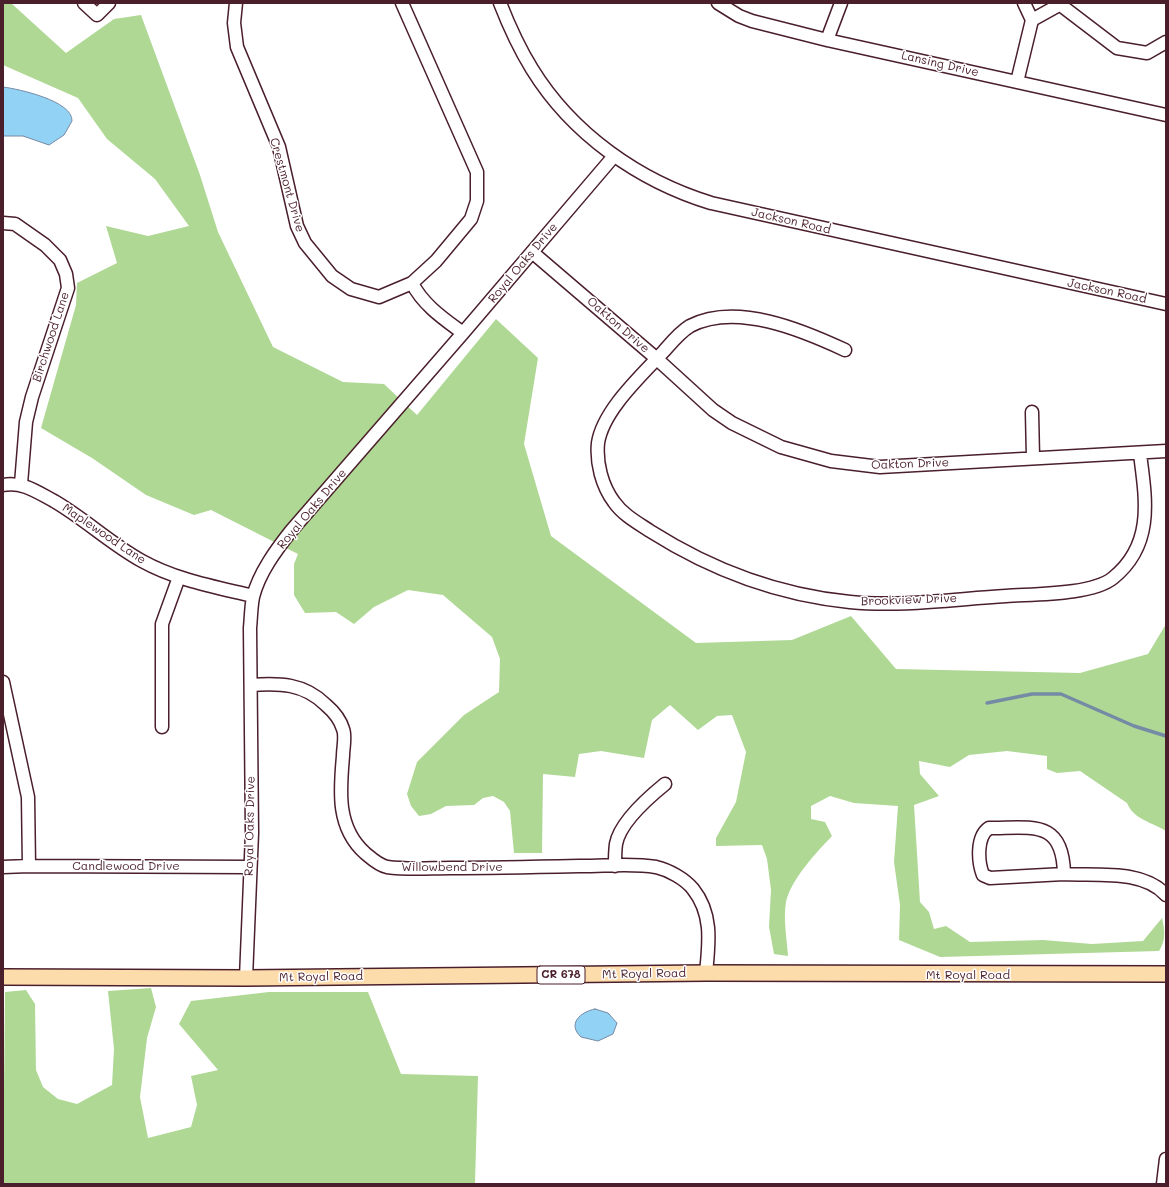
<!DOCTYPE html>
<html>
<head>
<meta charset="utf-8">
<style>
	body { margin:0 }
	#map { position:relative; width:1169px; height:1187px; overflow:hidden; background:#fff; font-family:Mali,sans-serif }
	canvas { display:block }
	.frame { position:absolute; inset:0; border:4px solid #4a1f2b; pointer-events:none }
</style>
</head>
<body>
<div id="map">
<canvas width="1169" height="1187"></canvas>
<div class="frame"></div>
</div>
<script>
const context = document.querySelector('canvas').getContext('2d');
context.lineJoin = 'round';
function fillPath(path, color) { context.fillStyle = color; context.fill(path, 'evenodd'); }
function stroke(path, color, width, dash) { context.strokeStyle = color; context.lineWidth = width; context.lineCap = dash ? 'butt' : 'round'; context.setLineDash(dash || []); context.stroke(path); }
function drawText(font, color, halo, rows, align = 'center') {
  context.font = font + ' Mali,sans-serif'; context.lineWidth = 3; context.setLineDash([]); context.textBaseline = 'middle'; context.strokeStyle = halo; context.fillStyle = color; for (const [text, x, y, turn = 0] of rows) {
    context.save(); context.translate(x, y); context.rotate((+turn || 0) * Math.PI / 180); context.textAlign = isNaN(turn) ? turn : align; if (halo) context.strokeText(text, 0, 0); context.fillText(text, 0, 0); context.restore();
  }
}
fillPath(new Path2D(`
	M3 3H11L66 53 114 19 141 15 200 175 218 232 273 347 343 382 384 384 417 415 496 319 538 358 524 444 551 536 696 643 792 640 851 616 896 669 1080 673 1148 654 1166 624V831C1152 822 1134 820 1127 803L1080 771 1057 773 1047 769V756L1007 751 969 755 950 767 919 761 920 774 939 796 914 805 920 902 929 912 934 929 946 926 970 942 1043 940 1092 944 1143 941 1162 918C1165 931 1166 940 1159 951L940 957 899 940 900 905 894 862 898 806 854 803 830 796 811 806V819L825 822 832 836C817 852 791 879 786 902 783 919 787 939 788 956L774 954 769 927 771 890 767 859 762 845 716 846V838L736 802 746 752 732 715 717 716 698 730 670 705 652 720 644 758 601 751 579 754 575 777 543 774 542 853H514L510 811 504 802 493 796 483 798 474 805 446 806 431 814 419 816 411 806 407 794 417 762 464 715 499 692 500 659 492 637 443 595 408 590 374 607 354 624 336 612 305 613 294 595V564L298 554 211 510 194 515 146 495 92 458 41 428 76 305 77 283 117 263 106 226 148 236 189 226 155 179 107 139 78 98 3 65Z
	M151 988 156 1007 147 1038 140 1097 148 1138 191 1127 197 1105 191 1076 218 1070 179 1024 191 1001 269 992H368L401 1074 478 1076 475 1184H3L5 992 26 990 35 1004 36 1070 43 1087 58 1099 77 1104 112 1085 114 1049 108 991Z`), '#afd895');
const water = new Path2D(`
	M3 87C19 89 73 101 72 121L64 135 49 145 23 136H3Z
	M595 1009 608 1013 617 1023 613 1034 598 1041 581 1037C567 1024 580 1012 595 1009Z`);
fillPath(water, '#92d2f4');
stroke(water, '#758aa4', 1);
stroke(new Path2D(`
	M987 703 1032 694H1061L1134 726 1166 736`), '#758aa4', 3.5);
const minor = new Path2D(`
	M84 3 97 15 109 3
	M236 3 234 23 237 47 279 147 297 226 305 243 332 276 351 289 379 297 412 283 436 261 471 219 477 201V172L402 3
	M500 3C509 26 519 48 532 69 572 134 639 181 711 203L1166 304
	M718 3 739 16 752 21 827 40 1166 115
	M1058 3 1117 48 1147 53 1166 42
	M1032 20 1059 5
	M827 40 841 3
	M1017 82 1032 20 1024 3
	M3 223 15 224 45 245 60 260 66 274 68 288 32 397 26 422 21 484
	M532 252 657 359 713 410 732 423 781 447 831 461 880 467 1166 451
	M412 283C423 305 444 319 463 333
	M845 350C802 330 736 302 690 326 680 332 671 343 664 351 642 375 603 410 598 443 596 463 602 486 614 502 623 515 638 523 650 531 710 569 779 595 850 602 901 607 955 599 1006 596 1033 594 1092 595 1113 578 1154 545 1146 500 1140 454
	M1032 412 1033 458
	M3 485C22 481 37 492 54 501 85 519 111 544 142 561 176 580 216 587 253 596
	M3 682 28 797 29 866
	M251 685C279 683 304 683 326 705 333 711 340 719 343 729 346 736 343 748 343 756 340 790 336 827 365 853 371 858 378 865 387 867 408 870 430 868 451 868 495 868 538 867 582 866 606 866 632 863 656 867 669 870 685 879 693 889 713 914 709 943 706 973
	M162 727V624L179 577
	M989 828C1032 828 1063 819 1064 874L990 878 983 875C978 862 976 837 989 828Z
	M615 866C615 859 615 851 616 844 620 822 649 797 665 784
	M3 867 29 866 249 867
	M1064 874C1096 876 1143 869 1166 895
	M246 978 252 833 250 628C251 618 251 607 253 597 259 573 276 550 291 531L463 333 614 156
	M1163 1184 1166 1159`);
const major = new Path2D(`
	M3 977 246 978 706 973 1166 974`);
stroke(minor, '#4a1f2b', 15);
stroke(major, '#4a1f2b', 18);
stroke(minor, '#fff', 12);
stroke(major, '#fddcac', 15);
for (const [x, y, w] of [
	[561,975,48]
]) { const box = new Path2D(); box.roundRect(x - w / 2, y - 9, w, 18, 3); context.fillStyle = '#fff'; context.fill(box); stroke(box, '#4a1f2b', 1); }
drawText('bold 11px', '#4a1f2b', null, [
	["CR 678",561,975]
]);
drawText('12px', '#4a1f2b', '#fff', [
	["Lansing Drive",940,64,13],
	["Crestmont Drive",287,185,74],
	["Jackson Road",791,221,13],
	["Royal Oaks Drive",523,263,-50],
	["Jackson Road",1107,291,12],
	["Oakton Drive",618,325,41],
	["Birchwood Lane",51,337,-72],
	["Oakton Drive",910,464,-2],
	["Royal Oaks Drive",312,509,-50],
	["Maplewood Lane",104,534,34],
	["Brookview Drive",909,600,-2],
	["Royal Oaks Drive",250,826,-89],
	["Candlewood Drive",126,866],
	["Willowbend Drive",452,867],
	["Mt Royal Road",644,974,-1],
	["Mt Royal Road",968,975],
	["Mt Royal Road",321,977,-1]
]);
</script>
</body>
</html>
